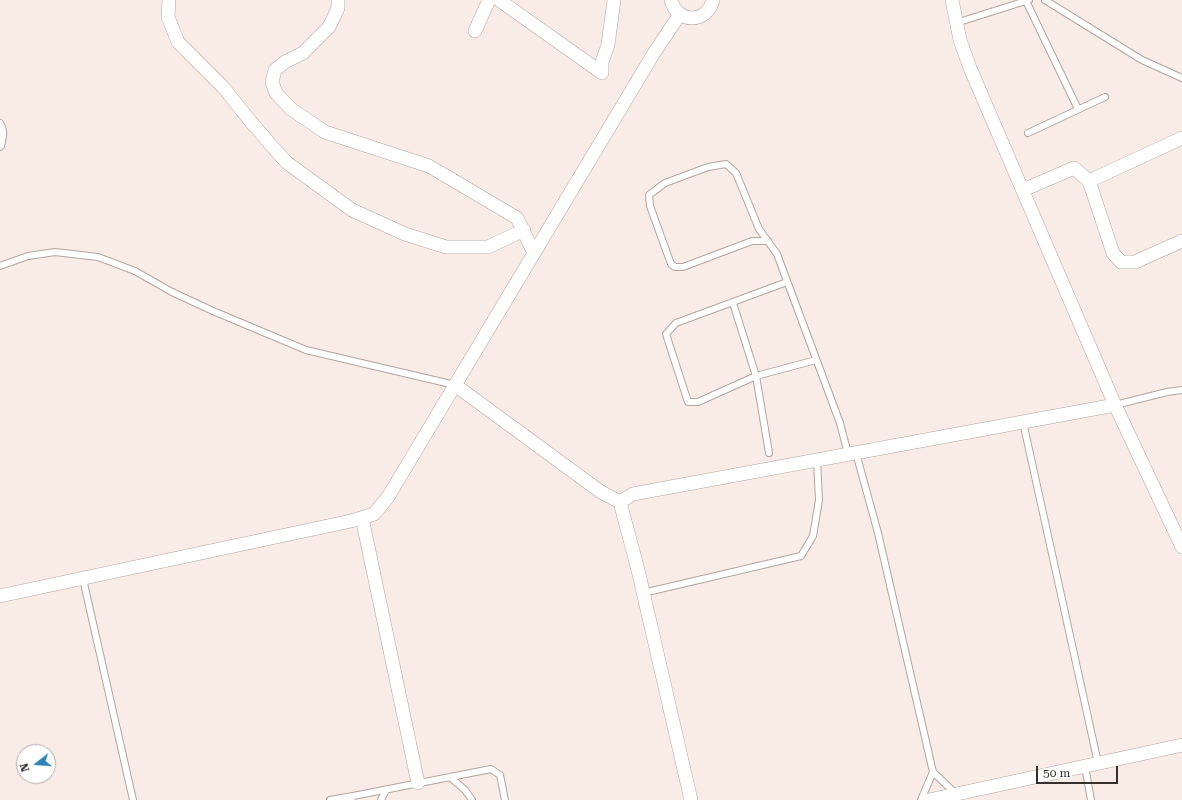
<!DOCTYPE html>
<html>
<head>
<meta charset="utf-8">
<style>
	body { margin:0 }
	#map { position:relative; width:1182px; height:800px; overflow:hidden; background:#f9ece6; font-family:"Roboto Serif",serif }
	canvas { display:block }
	.north { position:absolute; left:16px; top:744px; width:40px; height:40px; box-sizing:border-box; background:#fff; border:1px solid #aeacab; border-radius:50%; rotate:253deg; font-size:11px; font-weight:700; line-height:16px; text-align:center; color:#35302e }
	.north::after { content:''; display:block; margin:auto; width:14px; height:18px; background:#2f81b2; clip-path:polygon(50% 0,100% 100%,50% 72%,0 100%) }
	.scale { position:absolute; left:1036px; top:766px; width:82px; height:18px; box-sizing:border-box; border:2px solid #35302e; border-top:0; padding-left:5px; font-size:12px; line-height:14px; white-space:nowrap; color:#35302e; -webkit-text-stroke:3px #fff; paint-order:stroke }
</style>
</head>
<body>
<div id="map">
<canvas width="1182" height="800"></canvas>
<div class="north">N</div>
<div class="scale">50 m</div>
</div>
<script>
const context = document.querySelector('canvas').getContext('2d');
context.lineJoin = 'round';
function stroke(path, color, width, dash) { context.strokeStyle = color; context.lineWidth = width; context.lineCap = dash ? 'butt' : 'round'; context.setLineDash(dash || []); context.stroke(path); }
const lane = new Path2D(`
	M1045 0 1142 60 1182 78
	M1026 1 1078 109
	M956 23 1029 0
	M0 123C5 130 3 138 1 146L0 147
	M1028 133 1105 97
	M768 241H752L683 267H675L671 264 650 206 649 195 665 183 708 167 726 164 736 173 759 229 777 254 840 423 848 454
	M0 266 28 256 55 252 98 257 135 271 172 292 213 311 306 350 455 385
	M787 282 676 323 666 334 688 402H698L756 376 816 360
	M733 303 756 376 769 453
	M1115 405 1167 392 1182 390
	M1023 422 1098 763
	M856 453 878 533 933 772 921 800
	M83 579 133 800
	M643 593 801 556 813 536 819 500 817 460
	M1085 766 1091 800
	M933 772 956 794
	M450 777 465 790 472 800
	M330 800 353 796
	M351 800 353 796 491 769 500 775 505 800
	M381 800 386 790`);
const street = new Path2D(`
	M169 0 168 17 178 42 223 87 251 122 286 162 352 210 405 234 446 247H488L524 230
	M338 0V8L329 27 303 53 285 62 275 70 272 82 276 93 291 109 325 132 429 166 517 218 534 253
	M499 0 602 73V62L608 45 614 0
	M671 0C677 24 707 24 713 0
	M952 0 960 40 970 68 1115 405 1182 547
	M475 31 489 0
	M1089 181 1182 138
	M1023 190 1074 168 1089 181 1113 253 1121 262H1135L1182 241
	M455 385 601 492 620 502 638 570 691 800
	M620 502 633 494 1115 405
	M362 518 418 783
	M0 596 351 521 374 514 388 497 654 53 680 14
	M929 800 1182 745`);
stroke(lane, '#b1a5a0', 8);
stroke(street, '#b1a5a0', 14);
stroke(lane, '#fff', 6);
stroke(street, '#fff', 13);
</script>
</body>
</html>
